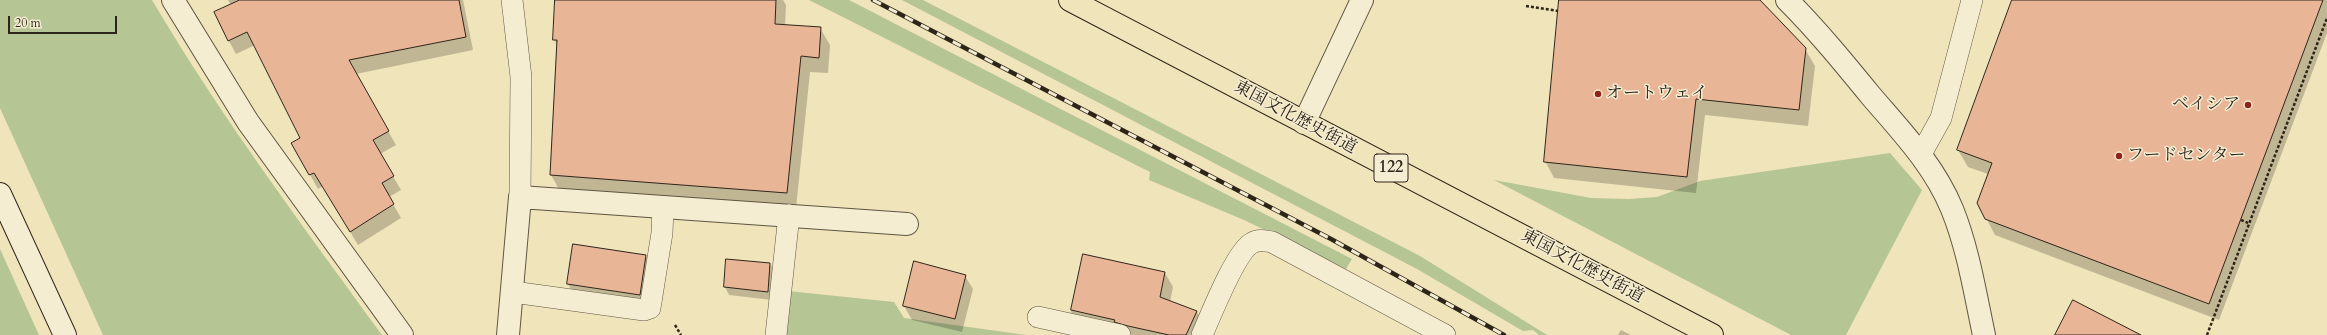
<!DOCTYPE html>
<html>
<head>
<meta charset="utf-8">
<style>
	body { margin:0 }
	#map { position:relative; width:2327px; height:335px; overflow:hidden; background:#f0e4ba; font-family:Cardo,serif }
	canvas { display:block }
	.scale { position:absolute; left:8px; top:16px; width:109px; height:18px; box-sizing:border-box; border:2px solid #2e251a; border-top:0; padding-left:5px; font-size:12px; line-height:14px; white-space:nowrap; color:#2e251a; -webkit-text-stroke:3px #f5edd2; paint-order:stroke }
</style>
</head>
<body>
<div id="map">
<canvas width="2327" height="335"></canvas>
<div class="scale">20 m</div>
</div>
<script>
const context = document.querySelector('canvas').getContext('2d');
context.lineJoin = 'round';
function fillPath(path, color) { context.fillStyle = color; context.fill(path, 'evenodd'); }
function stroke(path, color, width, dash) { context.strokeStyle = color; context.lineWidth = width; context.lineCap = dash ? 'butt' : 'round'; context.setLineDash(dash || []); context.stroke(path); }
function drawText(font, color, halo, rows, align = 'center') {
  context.font = font + ' Cardo,"Noto Serif JP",serif'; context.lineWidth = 3; context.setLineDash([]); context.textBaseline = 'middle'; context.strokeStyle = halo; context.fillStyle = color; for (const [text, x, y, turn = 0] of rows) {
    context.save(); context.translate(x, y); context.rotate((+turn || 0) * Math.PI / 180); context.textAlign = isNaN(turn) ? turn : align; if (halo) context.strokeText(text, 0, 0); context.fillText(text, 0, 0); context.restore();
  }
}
fillPath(new Path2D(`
	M0 0H152C221 117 302 225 382 335H103L0 108Z
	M809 0H849L1352 259 1346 269 1244 220 1149 180 1150 172Z
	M902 0H923L1420 256 1547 335H1539L1533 330 1523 331 1417 269Z
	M1890 153 1922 190 1846 335H1791L1494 180 1591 198 1629 199 1657 197 1700 181Z
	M0 249 39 335H0Z
	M788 291 894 302 904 318 1026 335H784Z`), '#b5c593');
fillPath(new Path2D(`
	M228 0H463L473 50 356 74 396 145 380 154 401 190 389 197 401 218 358 245 323 186 318 189 292 143 302 138 255 45 236 54 229 41 231 5Z
	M556 0H783L786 5 785 26 820 28 830 45 828 73 810 72 796 208 560 191 551 175 557 45 554 39Z
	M1560 0H1759L1805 49 1815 66 1808 126 1705 115 1696 193 1554 178 1545 161Z
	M2013 0H2327V33L2219 320 1995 235 1986 218 1988 174 1968 167 1958 150Z
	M1083 255 1165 273 1173 287 1170 302 1197 312 1205 326 1200 335H1120L1079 325 1071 312Z
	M646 256 654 269 648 308 576 298 568 284Z
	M727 260 770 264 775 272 772 300 729 295 725 287Z
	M965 276 973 289 962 332 912 320 904 306Z
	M1621 330 1631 335H1618Z`), '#0003');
const building = new Path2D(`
	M240 0H459L466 37 349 60 389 131 373 140 394 176 382 183 394 204 350 232 314 173 309 175 291 143 300 138 247 32 228 41 214 12Z
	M555 0H776L775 24 821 27 819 58 801 56 787 193 550 175 557 40H553Z
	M1559 0H1760L1806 48 1799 110 1696 99 1687 177 1544 162Z
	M2012 0H2323L2209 304 1985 219 1977 203 1992 163 1957 150Z
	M573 244 646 255 640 295 567 284Z
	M1083 254 1165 272 1160 297 1197 311 1186 335H1169L1128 326 1114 322 1115 320 1071 310Z
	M726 259 770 263 768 292 724 287Z
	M914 261 966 275 955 319 903 306Z
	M2073 300 2141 335H2055Z`);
fillPath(building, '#e8b596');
stroke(building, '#2e251a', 1);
const lane = new Path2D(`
	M512 0 521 77 520 197
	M1921 154 1941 118 1972 0
	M513 292 644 310 650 308 662 233 663 208
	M1038 317 1120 335
	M776 335 789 215
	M1202 335C1210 317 1236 251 1252 243 1259 239 1265 241 1272 242L1445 335`);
const street = new Path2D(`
	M173 0 248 122 402 335
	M1787 0C1817 30 1844 63 1871 96 1901 131 1934 165 1952 209 1968 248 1975 293 1984 335
	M1304 123 1362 0
	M508 335 520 197 907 224`);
const secondary = new Path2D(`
	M0 194 65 335`);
const highway = new Path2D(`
	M1070 0 1712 335`);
stroke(lane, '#5e5542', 22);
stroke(street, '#5e5542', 24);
stroke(secondary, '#2e251a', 24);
stroke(highway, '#2e251a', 24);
stroke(new Path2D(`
	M1526 6 1558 11
	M2241 220 2248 223
	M675 325 681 335
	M2207 335 2327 18`), '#2e251a', 2.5, [3, 2]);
stroke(lane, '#f5edd2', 21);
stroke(street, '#f5edd2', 22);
stroke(secondary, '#f5edd2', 22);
stroke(highway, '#f0e4ba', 22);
const rail = new Path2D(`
	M873 0 1331 239 1504 335`);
stroke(rail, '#2e251a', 4.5);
stroke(rail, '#f5edd2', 3, [9]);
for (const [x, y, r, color] of [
	[1598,94,4,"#8f2418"],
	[2248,105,4,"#8f2418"],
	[2119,156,4,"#8f2418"]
]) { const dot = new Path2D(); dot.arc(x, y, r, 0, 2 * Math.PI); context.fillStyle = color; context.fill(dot); stroke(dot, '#f5edd2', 1.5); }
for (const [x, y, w] of [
	[1391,168,34]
]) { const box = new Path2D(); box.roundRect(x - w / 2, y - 14, w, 28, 3); context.fillStyle = '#f5edd2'; context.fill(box); stroke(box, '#2e251a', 1); }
drawText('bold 16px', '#2e251a', null, [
	["122",1391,168]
]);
drawText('17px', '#2e251a', '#f5edd2', [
	["オートウェイ",1606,94],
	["ベイシア",2240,105,"right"],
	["フードセンター",2127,156]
], 'left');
drawText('17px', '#2e251a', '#f5edd2', [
	["東国文化歴史街道",1295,118,28],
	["東国文化歴史街道",1582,267,28]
]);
</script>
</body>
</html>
